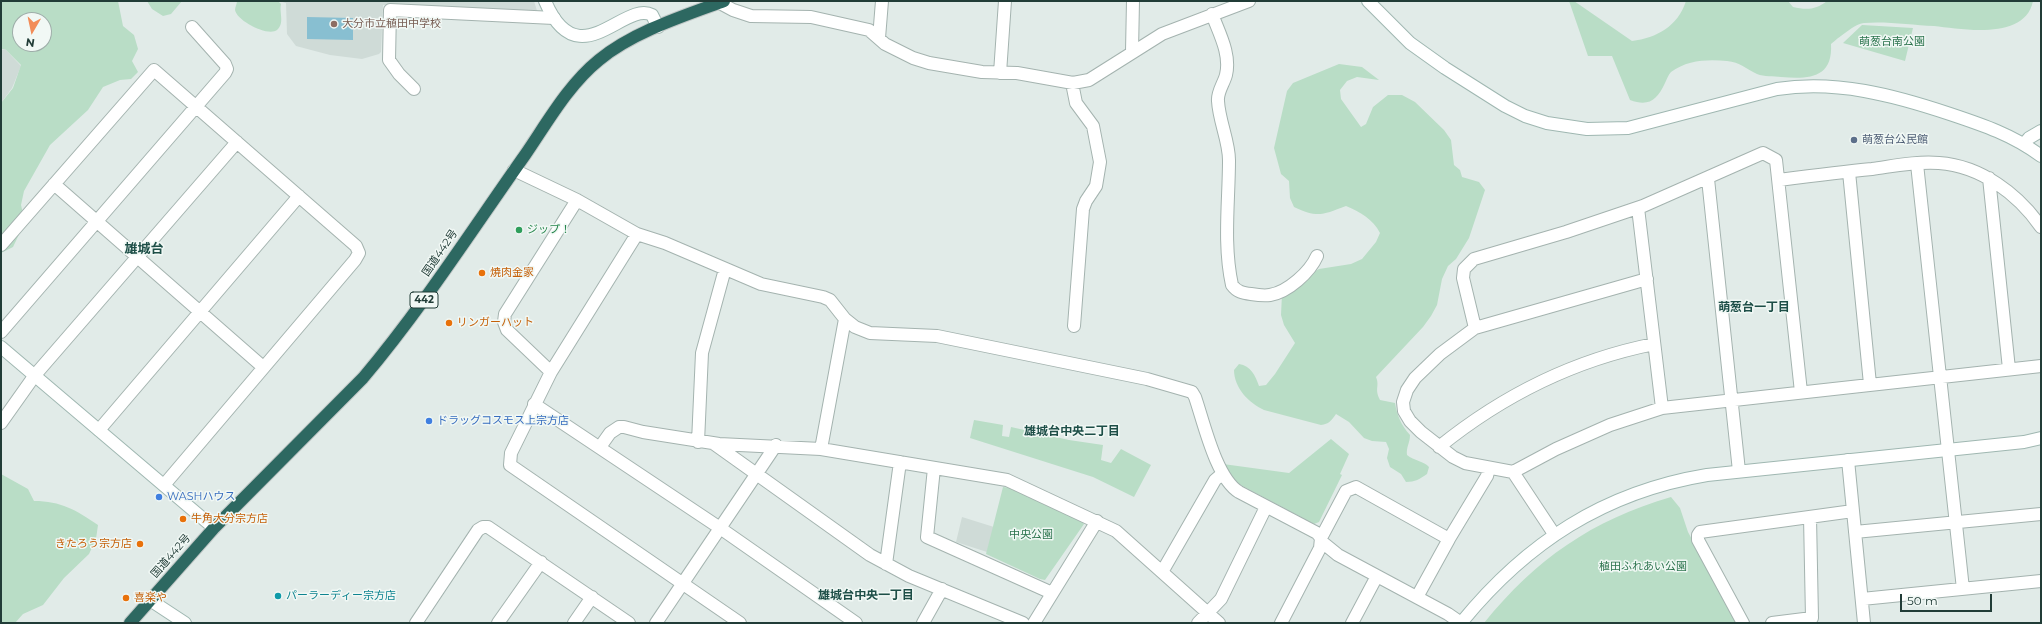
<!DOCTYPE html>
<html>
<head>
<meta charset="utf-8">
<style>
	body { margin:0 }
	#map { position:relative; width:2042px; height:624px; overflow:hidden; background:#e1ebe8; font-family:Montserrat,sans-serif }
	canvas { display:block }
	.frame { position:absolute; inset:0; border:2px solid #213c37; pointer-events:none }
	.north { position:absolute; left:12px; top:12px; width:40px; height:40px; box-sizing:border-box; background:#f1f8f5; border:1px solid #9eada9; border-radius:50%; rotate:189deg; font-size:11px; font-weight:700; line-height:16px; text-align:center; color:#213c37 }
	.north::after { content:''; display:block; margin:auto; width:14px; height:18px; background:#f28c58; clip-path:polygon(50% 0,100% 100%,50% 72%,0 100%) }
	.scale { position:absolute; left:1900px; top:594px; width:92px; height:18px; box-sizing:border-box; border:2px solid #213c37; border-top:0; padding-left:5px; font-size:12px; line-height:14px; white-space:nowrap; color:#213c37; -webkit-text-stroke:3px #f1f8f5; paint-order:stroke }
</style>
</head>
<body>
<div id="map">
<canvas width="2042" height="624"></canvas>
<div class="frame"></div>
<div class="north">N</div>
<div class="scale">50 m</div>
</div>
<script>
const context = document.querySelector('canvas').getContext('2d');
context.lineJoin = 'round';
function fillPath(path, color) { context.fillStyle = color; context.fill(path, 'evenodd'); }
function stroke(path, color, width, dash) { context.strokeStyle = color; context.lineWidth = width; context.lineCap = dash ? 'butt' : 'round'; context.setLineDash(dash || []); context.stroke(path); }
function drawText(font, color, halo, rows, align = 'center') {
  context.font = font + ' Montserrat,"Noto Sans JP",sans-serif'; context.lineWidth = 3; context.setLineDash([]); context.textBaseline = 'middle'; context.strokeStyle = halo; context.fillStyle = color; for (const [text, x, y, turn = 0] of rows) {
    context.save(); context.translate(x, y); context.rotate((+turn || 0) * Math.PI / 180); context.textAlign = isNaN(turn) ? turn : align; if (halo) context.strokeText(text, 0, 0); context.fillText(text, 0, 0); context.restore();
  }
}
fillPath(new Path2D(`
	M279 1H534L538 14 383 5 381 52 379 54 362 59 330 55 296 46 287 34 286 3Z
	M5 49 21 66 12 88 1 103V50Z
	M962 517 994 527 987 552 956 542Z`), '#cfdbd7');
fillPath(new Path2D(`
	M1 1H118L123 26 134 35 138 49 132 61 138 72 131 79 120 80 103 87 88 110 50 145 24 191 21 205 25 222 13 247 1 253V103L13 88 21 65 5 49H1ZM20 20H44V44H20Z
	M147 1H182L171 14 163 16 152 9Z
	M237 1H278L281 4C279 13 285 23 277 30 268 37 237 21 235 10 235 7 237 4 237 1Z
	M1569 1H1574L1632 41C1657 38 1678 26 1686 1H1788L1793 7C1806 10 1816 10 1827 1H2033C2025 41 1962 29 1934 26 1912 25 1885 21 1864 23 1856 23 1837 39 1831 44 1833 79 1808 79 1781 77 1774 76 1764 77 1757 74 1746 69 1740 62 1727 61 1708 59 1687 60 1671 72 1668 75 1667 79 1665 83 1657 100 1649 107 1630 100L1612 56H1588Z
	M1862 25 1913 28 1905 61 1843 43Z
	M1339 64 1362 67 1379 80 1357 77 1347 81 1340 90 1341 99 1361 127 1366 124 1373 107 1388 95H1402L1415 102 1444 130 1451 140 1454 165 1460 170 1462 177 1479 182 1485 190 1469 238 1456 259 1448 266 1442 279 1437 305 1431 316 1423 327 1376 377C1380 387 1374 388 1380 400L1395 403C1397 415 1401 425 1410 435 1410 443 1406 447 1407 455 1414 461 1424 461 1429 467L1427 474C1420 479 1415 482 1406 482L1401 474 1390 467 1387 458 1389 449 1386 442 1372 441 1364 438 1349 422 1336 414C1331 421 1329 424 1321 425L1264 410C1249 403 1234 388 1234 370L1239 364C1251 366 1255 375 1259 386L1266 385 1275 374 1295 343 1284 325 1281 315 1282 294 1288 280 1298 274 1312 273 1319 269 1351 264 1362 259 1376 242 1380 233C1373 219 1360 212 1346 206 1322 215 1318 218 1294 207L1290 198 1289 181 1281 174 1274 148 1287 91 1293 83Z
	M974 420 1003 425 1002 436 1009 437 1011 427 1069 440 1103 445 1101 460 1111 463 1121 449 1151 465 1134 497 1093 477 970 438Z
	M1331 439 1349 454 1340 474 1342 475 1319 522 1314 524 1235 482 1223 464 1289 473Z
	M1 474 28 489 34 501C61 501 76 510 98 525L96 539 89 554 64 578 43 605 23 614 15 623H1Z
	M1003 487 1015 488 1081 520 1084 524 1045 580 1040 579 986 554Z
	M1671 497 1680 508 1688 532 1737 623H1484C1536 559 1592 520 1671 497Z`), '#b9ddc6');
fillPath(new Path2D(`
	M307 17 353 18V40L307 39Z`), '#88bfd1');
const street = new Path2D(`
	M720 3 733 10 751 16 811 17 869 30 885 44 913 58 929 63 982 72 1017 73 1073 83 1089 80 1162 34 1249 1
	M1212 14C1219 33 1231 54 1226 75 1224 83 1217 92 1218 101 1219 121 1229 141 1229 160 1229 201 1223 244 1232 285 1237 292 1243 293 1251 294 1257 295 1264 296 1270 295 1288 292 1310 272 1317 256
	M879 38 882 1
	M1132 51 1133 1
	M1000 73 1005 1
	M1072 83 1076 103 1093 126 1100 162 1096 186 1086 201 1083 209 1074 326
	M414 89 399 74 389 60 390 10 554 18
	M1917 164 1963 589
	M514 170 577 200 637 234 665 243 761 284 823 297 830 300 845 319 821 449
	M1849 172 1870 384
	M1989 178 2009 369
	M1708 179 1739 471
	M1779 180C1810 176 1841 172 1872 169 1894 166 1917 161 1939 163 1981 166 2018 194 2041 227
	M54 184 263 367
	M1638 208 1662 408
	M637 234 551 372 511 453 510 465 740 623
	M1 245 154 70 356 246 359 253 355 260 164 485
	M1647 279 1475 328 1440 354 1415 378 1407 390 1403 402 1404 411 1410 421 1421 432 1453 457 1465 463 1513 472 1556 449 1610 425 1662 408 2041 366
	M845 319 855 327 870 333 937 336 1147 379 1192 392 1195 397C1204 423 1216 478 1239 492L1317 533 1321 538 1320 548 1281 623
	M1475 328 1463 278 1464 269 1474 259 1566 232 1643 206 1763 153 1776 160 1801 392
	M1 332 225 73 227 69 225 64 192 27
	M551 372 507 330 504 322 505 314 577 200
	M534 404 720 528 856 623
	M1 423 35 375 237 142
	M99 430 299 196
	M698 442 702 353 725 269
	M713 443 870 555 909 576 1023 623
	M600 447 610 433 619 427H624L643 432 719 444 821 449 1007 480 1116 531 1219 623
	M1439 447C1502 396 1574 360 1654 344
	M1848 460 1864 623
	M934 468 927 537 1052 593
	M1513 472 1554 534
	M1855 532 2041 514
	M1321 538 1346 491 1356 487 1449 539 1487 476 1489 468
	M1322 542 1338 555 1448 614 1461 623
	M886 564 900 462
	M1162 572 1215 480 1222 474
	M1417 597 1449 539
	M1862 599 2041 581
	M416 623 478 530 483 527H488L629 623
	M498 623 541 562
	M574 623 592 597
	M656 623 776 445
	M923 623 942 589
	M1034 623 1097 521
	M1198 623 1221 599 1266 507
	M1352 623 1377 576
	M1743 623 1698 540V535L1700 532 1853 511
	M1772 623 1812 618 1810 517`);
const secondary = new Path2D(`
	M545 1C578 79 624 0 652 15L658 27
	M1368 1 1410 43 1445 68 1505 106 1525 116 1547 123 1587 129 1628 128 1777 89C1837 80 1893 95 1950 114 1983 125 2013 135 2041 156
	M2024 144 2029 138 2041 131
	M1 347 214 528
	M150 600 185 623
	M1461 623C1526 543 1604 492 1707 475L2024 442 2041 438`);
const highway = new Path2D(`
	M130 623 214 528 363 378C422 308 472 230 525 155 547 123 568 85 599 60 633 32 683 16 724 1`);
stroke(street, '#a4b3af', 14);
stroke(secondary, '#9fb7b1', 14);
stroke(highway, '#c1c8c7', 14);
stroke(street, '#fff', 12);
stroke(secondary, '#fff', 12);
stroke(highway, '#2d6861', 12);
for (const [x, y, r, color] of [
	[334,24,4,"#8d6e63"],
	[1854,140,4,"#5c6f8a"],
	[519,230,4,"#2e9e5b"],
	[482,273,4,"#e8710a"],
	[449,323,4,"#e8710a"],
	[429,421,4,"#3f7fe0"],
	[159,497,4,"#3f7fe0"],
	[183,519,4,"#e8710a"],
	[140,544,4,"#e8710a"],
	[278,596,4,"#0f9aa8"],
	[126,598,4,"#e8710a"]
]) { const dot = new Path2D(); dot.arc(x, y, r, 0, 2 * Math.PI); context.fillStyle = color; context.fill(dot); stroke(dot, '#f1f8f5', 1.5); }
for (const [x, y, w] of [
	[424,300,28]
]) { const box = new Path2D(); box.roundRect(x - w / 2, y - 8, w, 16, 3); context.fillStyle = '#f1f8f5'; context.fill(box); stroke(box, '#213c37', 1); }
drawText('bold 10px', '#213c37', null, [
	["442",424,300]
]);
drawText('11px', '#785e54', '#f1f8f5', [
	["大分市立稙田中学校",342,24]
], 'left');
drawText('11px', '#2b734d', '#f1f8f5', [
	["萌葱台南公園",1892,42],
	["中央公園",1031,535],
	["植田ふれあい公園",1643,567]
]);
drawText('11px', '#4e5e75', '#f1f8f5', [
	["萌葱台公民館",1862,140]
], 'left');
drawText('11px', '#27864d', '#f1f8f5', [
	["ジップ！",527,230]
], 'left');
drawText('11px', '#213c37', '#f1f8f5', [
	["国道442号",440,253,-56],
	["国道442号",171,556,-49]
]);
drawText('11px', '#c56008', '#f1f8f5', [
	["焼肉金家",490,273],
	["リンガーハット",457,323],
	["牛角大分宗方店",191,519],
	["きたろう宗方店",132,544,"right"],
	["喜楽や",134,598]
], 'left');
drawText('11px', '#366cbe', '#f1f8f5', [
	["ドラッグコスモス上宗方店",437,421],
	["WASHハウス",167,497]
], 'left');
drawText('11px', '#0d838f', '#f1f8f5', [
	["パーラーディー宗方店",286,596]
], 'left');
drawText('bold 12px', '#1d4e47', '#f1f8f5', [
	["萌葱台一丁目",1754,307],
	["雄城台中央二丁目",1072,431],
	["雄城台中央一丁目",866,595]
]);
drawText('bold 13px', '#1d4e47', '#f1f8f5', [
	["雄城台",144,249]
]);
</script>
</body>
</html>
